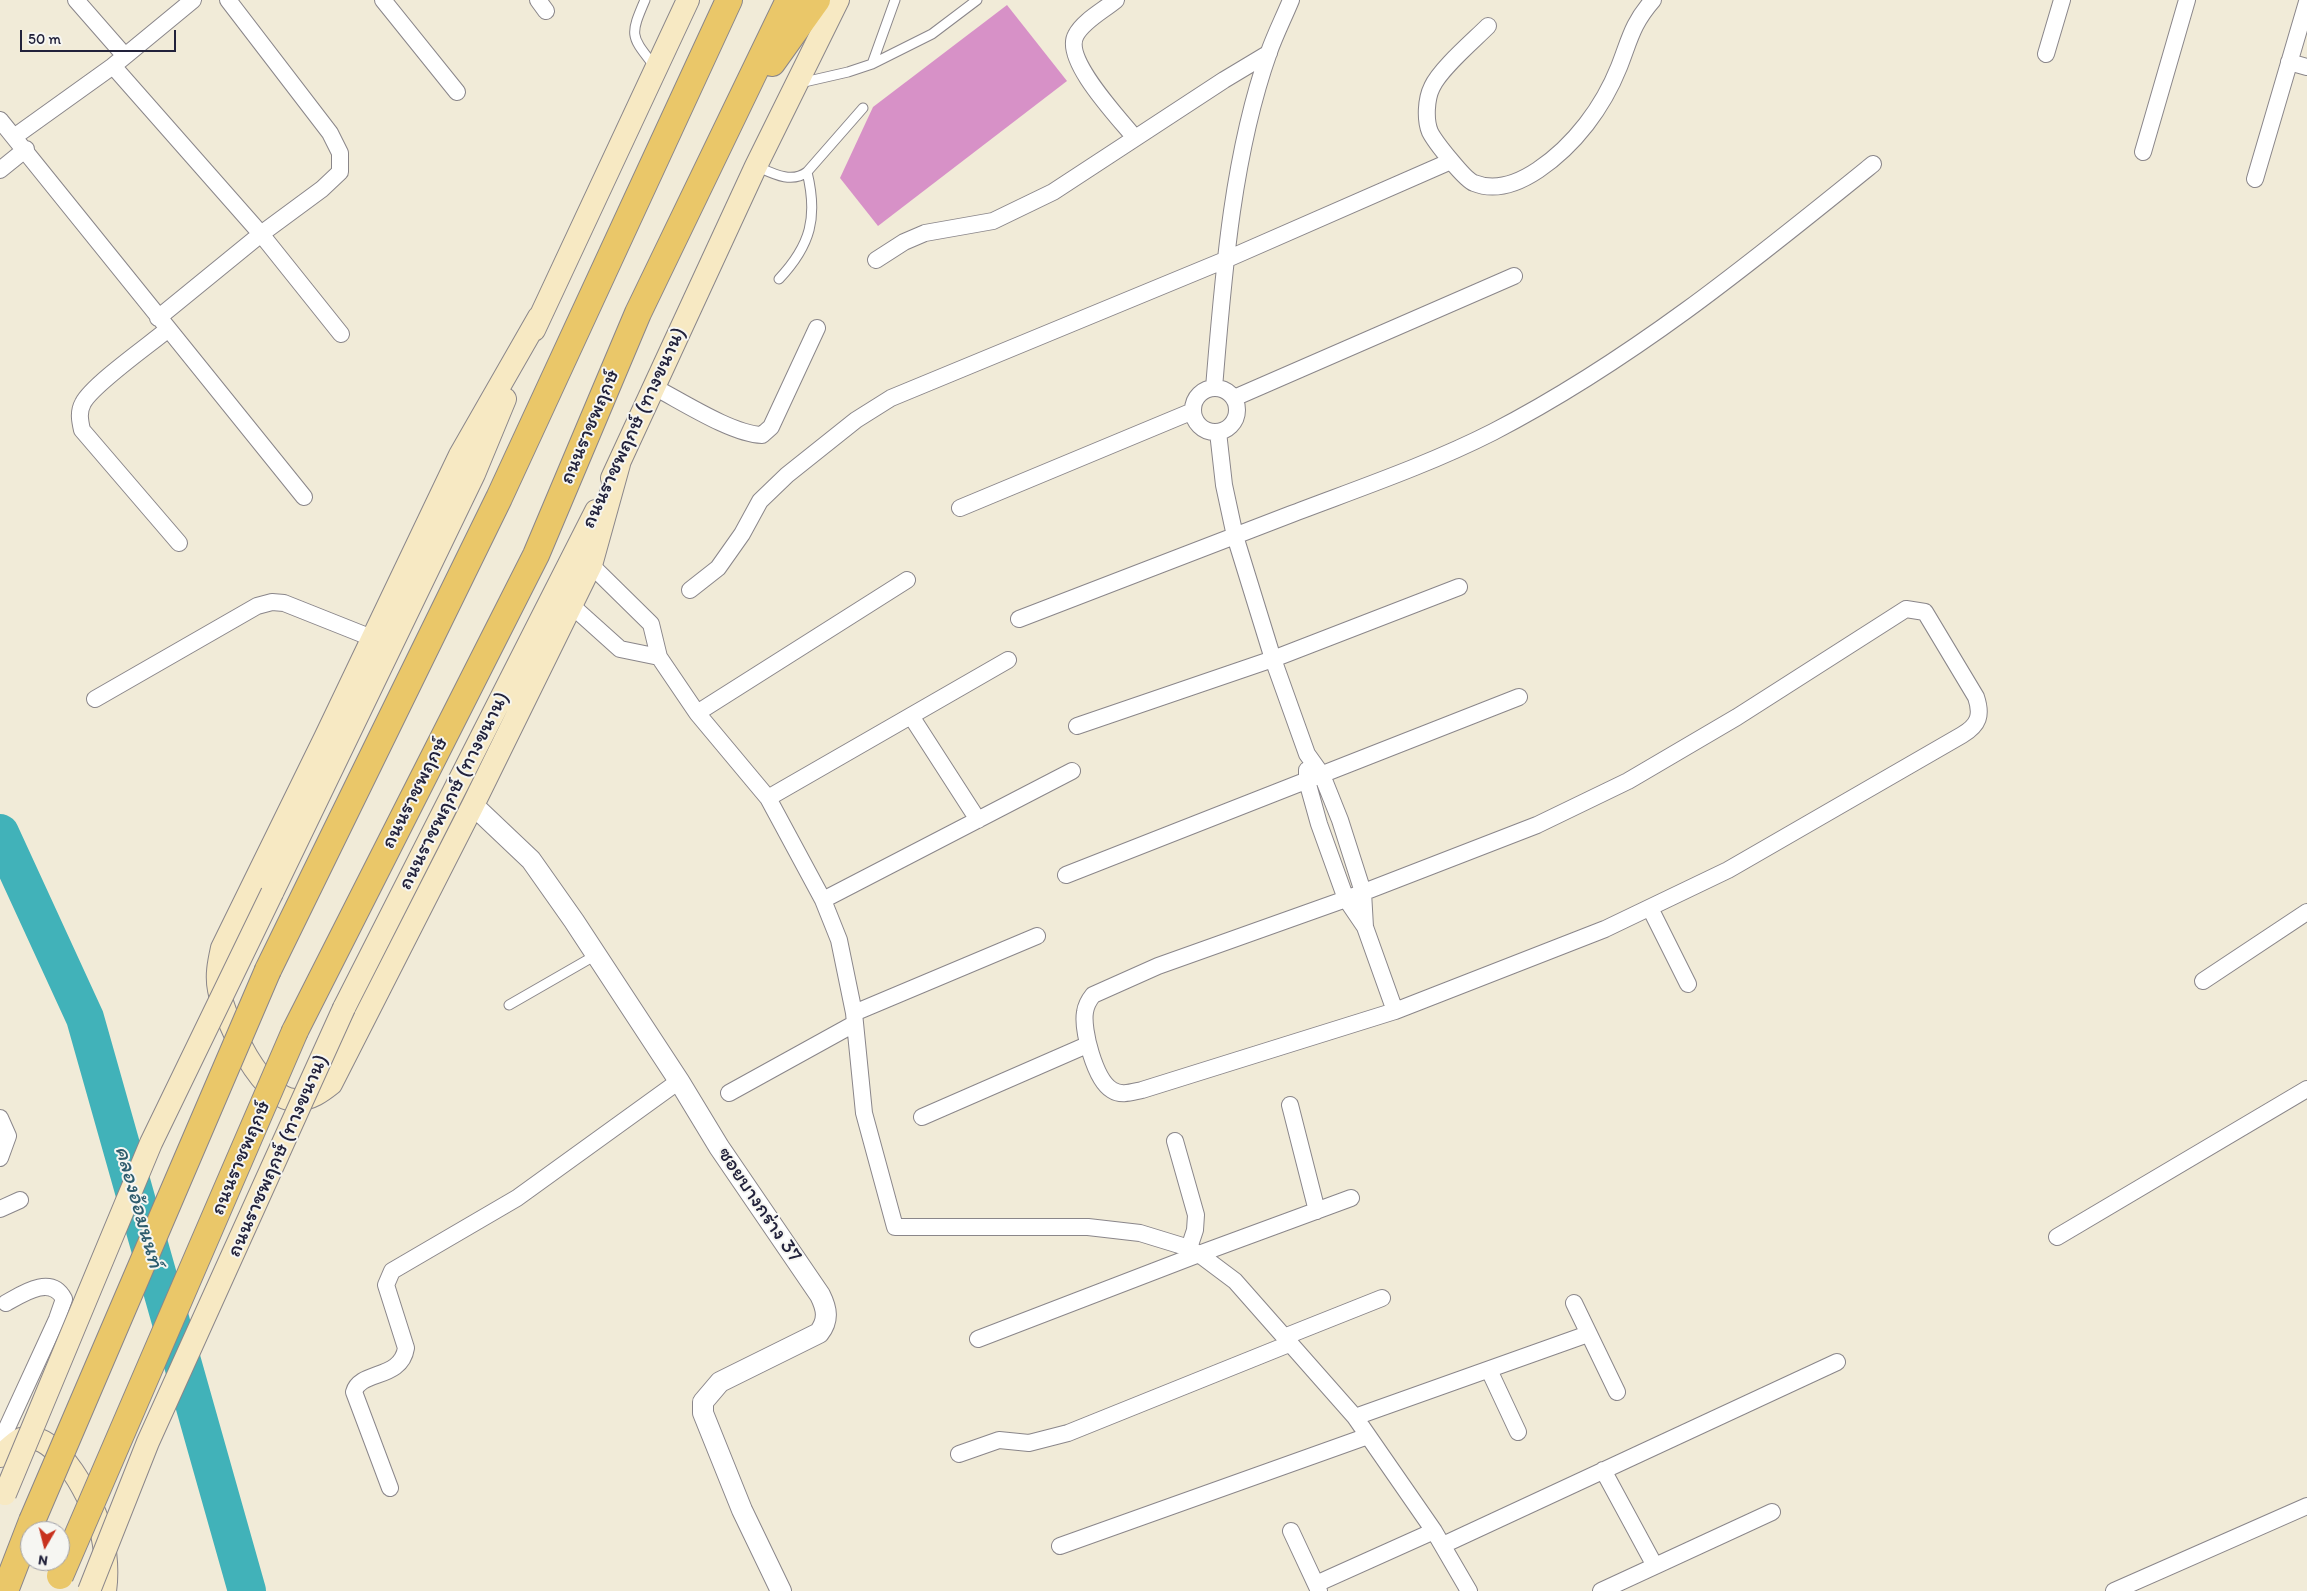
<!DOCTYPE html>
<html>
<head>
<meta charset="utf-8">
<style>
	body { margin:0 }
	#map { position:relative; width:2307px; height:1591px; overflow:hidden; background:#f1ebd8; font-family:Itim,sans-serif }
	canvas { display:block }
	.north { position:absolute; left:20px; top:1521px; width:50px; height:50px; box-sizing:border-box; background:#f6f6f2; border:1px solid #a1a1a9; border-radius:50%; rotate:188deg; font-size:14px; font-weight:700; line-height:20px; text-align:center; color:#22223b }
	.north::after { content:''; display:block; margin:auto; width:18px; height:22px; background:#c8321e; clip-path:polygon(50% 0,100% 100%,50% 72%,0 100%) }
	.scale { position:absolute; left:20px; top:30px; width:156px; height:22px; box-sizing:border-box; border:2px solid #22223b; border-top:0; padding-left:6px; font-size:15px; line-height:18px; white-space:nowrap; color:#22223b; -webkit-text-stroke:4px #f6f6f2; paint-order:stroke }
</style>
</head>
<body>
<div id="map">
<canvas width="2307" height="1591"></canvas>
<div class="north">N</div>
<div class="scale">50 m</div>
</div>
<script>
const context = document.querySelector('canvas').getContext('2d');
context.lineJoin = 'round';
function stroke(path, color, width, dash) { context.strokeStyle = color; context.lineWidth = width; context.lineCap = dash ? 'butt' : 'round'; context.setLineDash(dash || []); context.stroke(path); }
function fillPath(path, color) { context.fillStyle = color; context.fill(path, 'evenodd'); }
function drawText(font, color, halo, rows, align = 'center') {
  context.font = font + ' Itim,"Playpen Sans Thai",sans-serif'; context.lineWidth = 4; context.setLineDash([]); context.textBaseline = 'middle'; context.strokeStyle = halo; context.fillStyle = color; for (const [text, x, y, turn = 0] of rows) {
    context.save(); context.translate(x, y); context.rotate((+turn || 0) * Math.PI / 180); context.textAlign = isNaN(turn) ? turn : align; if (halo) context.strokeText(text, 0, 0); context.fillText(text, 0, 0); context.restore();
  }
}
stroke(new Path2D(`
	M0 833 85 1018 247 1591`), '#41b2b9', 38);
fillPath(new Path2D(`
	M1007 5 1067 81 878 226 840 178 873 107Z`), '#d791c7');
const service = new Path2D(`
	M645 0C629 37 631 36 655 67
	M872 64 895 0
	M800 83 848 72 872 64 932 34 977 0
	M756 166C772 173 791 184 807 172L863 108
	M779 279C811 245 818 217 807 172
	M509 1005 596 955`);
const minor = new Path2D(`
	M76 0 125 56
	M383 0 457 92
	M538 0 546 11
	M1116 0C1104 10 1083 21 1076 35 1062 59 1119 118 1135 138
	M1488 26C1473 41 1440 69 1432 87 1426 99 1425 120 1430 132 1435 142 1465 180 1474 183 1496 192 1520 182 1538 170 1575 145 1603 107 1619 67 1630 39 1632 24 1653 0
	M2046 54 2062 0
	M2289 62 2307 67
	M113 66 261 234 341 334
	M0 120 304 497
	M14 137 113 66 193 0
	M2143 152 2187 0
	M0 170 26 149
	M2255 179 2307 2
	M876 260 904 242 925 233 993 221 1053 192 1224 80 1269 53
	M158 318 261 234 322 189 340 172V153L330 133 228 0
	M167 330C149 345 92 385 83 403 78 412 80 421 82 430L179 543
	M654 387C683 402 732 434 762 435L771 427 817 328
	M1214 388C1223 279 1232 156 1269 52 1275 35 1284 17 1291 0
	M1193 410a22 22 0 1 1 44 0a22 22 0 1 1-44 0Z
	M1234 398 1514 276
	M1218 432 1224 485 1235 536 1273 659 1307 754 1322 775 1340 820 1363 892 1365 927
	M960 508 1193 411
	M591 565 651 624 659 657 697 713 768 798 823 900 839 940 854 1013 864 1113 895 1227H1088L1140 1233 1189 1248 1199 1254 1235 1281 1355 1417 1434 1531 1469 1591
	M690 590 718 568 742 534 760 501 787 475 856 420 891 398 1225 260 1451 161
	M571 605 620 649 659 657
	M1906 609 1925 612 1976 697C1982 715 1979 725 1962 735L1728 870 1605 929 1395 1011 1142 1090C1132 1092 1121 1096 1112 1090 1095 1080 1082 1030 1085 1012 1086 1005 1089 1000 1093 995L1158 966 1346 899 1537 825 1628 781 1737 717Z
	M1019 619C1109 584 1199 550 1289 515 1357 489 1428 465 1493 432 1632 360 1752 262 1873 164
	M95 699 257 606 272 602 284 603 372 638
	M697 713 907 580
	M911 716 978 820
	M1077 726 1273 659 1459 587
	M1307 770V781L1319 824 1346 899 1365 927 1395 1011
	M768 798 1008 660
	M1066 875 1519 697
	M823 900 1072 771
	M1650 908 1688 984
	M2203 981 2307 912
	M854 1013 1037 936
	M729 1093 854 1024
	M1290 1105 1317 1211
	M922 1117 1087 1045
	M0 1118 8 1136 0 1158
	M1175 1141 1196 1215 1195 1230 1189 1248
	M0 1209 20 1200
	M2057 1237 2307 1089
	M1574 1303 1617 1392
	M1284 1337 1382 1298
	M978 1339 1199 1254 1351 1198
	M1489 1370 1518 1432
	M1355 1417 1588 1334
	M0 1443 57 1319 64 1299C51 1274 22 1294 6 1303
	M959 1454 999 1440 1029 1443 1068 1433 1289 1344
	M1603 1470 1655 1566
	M390 1488 354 1392C360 1370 401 1380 406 1348L386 1285 392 1271 517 1198 679 1081
	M1291 1531 1319 1591
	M1443 1545 1837 1362
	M1060 1546 1368 1436
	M1316 1584 1434 1531
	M1601 1591 1772 1512
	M2114 1591 2307 1506`);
const tertiary = new Path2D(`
	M473 805 531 860 574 921 679 1081 719 1147 820 1295C827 1309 829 1320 819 1333L720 1382 703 1402V1413L742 1510 781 1591`);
const secondary = new Path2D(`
	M539 317 460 455 325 738 222 948C219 962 216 975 219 990 224 1019 263 1103 297 1100 311 1099 321 1092 331 1084L473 805 591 565 619 464
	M534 330 688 0
	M612 478 756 166 838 0
	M272 893 474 474 505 399
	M344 1008 596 511
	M0 1456C6 1452 14 1442 21 1439 58 1427 95 1506 102 1534 106 1553 108 1571 105 1591`);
const primary = new Path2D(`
	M772 63 817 0
	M268 970 499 498 729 0
	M295 1031 536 555 638 313 789 0
	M5 1591 32 1521`);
stroke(service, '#8a868a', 11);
stroke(minor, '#8a868a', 18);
stroke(tertiary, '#8a868a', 22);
stroke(secondary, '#8a868a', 24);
stroke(primary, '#8a868a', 28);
stroke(service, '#fff', 9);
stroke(minor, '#fff', 16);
stroke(tertiary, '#fff', 20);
stroke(secondary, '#f7e9c3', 22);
stroke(primary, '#eac769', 26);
const secondaryBridge = new Path2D(`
	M5 1494 151 1143 272 893
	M89 1591 148 1442 344 1008`);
const primaryBridge = new Path2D(`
	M32 1521 268 970
	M60 1576 295 1031`);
stroke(secondaryBridge, '#8a868a', 24, []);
stroke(primaryBridge, '#8a868a', 28, []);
stroke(secondaryBridge, '#f7e9c3', 22);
stroke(primaryBridge, '#eac769', 26);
drawText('21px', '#22223b', '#f6f6f2', [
	["ถนนราชพฤกษ์",590,427,-67],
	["ถนนราชพฤกษ์ (ทางขนาน)",634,428,-65],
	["ถนนราชพฤกษ์ (ทางขนาน)",454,791,-63],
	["ถนนราชพฤกษ์",415,793,-63],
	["ถนนราชพฤกษ์ (ทางขนาน)",278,1156,-66],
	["ถนนราชพฤกษ์",241,1158,-67],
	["ซอยบางกร่าง 37",759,1205,56]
]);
drawText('italic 22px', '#2e5c6d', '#f6f6f2', [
	["คลองอ้อมนนท์",138,1207,74]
]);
</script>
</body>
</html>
